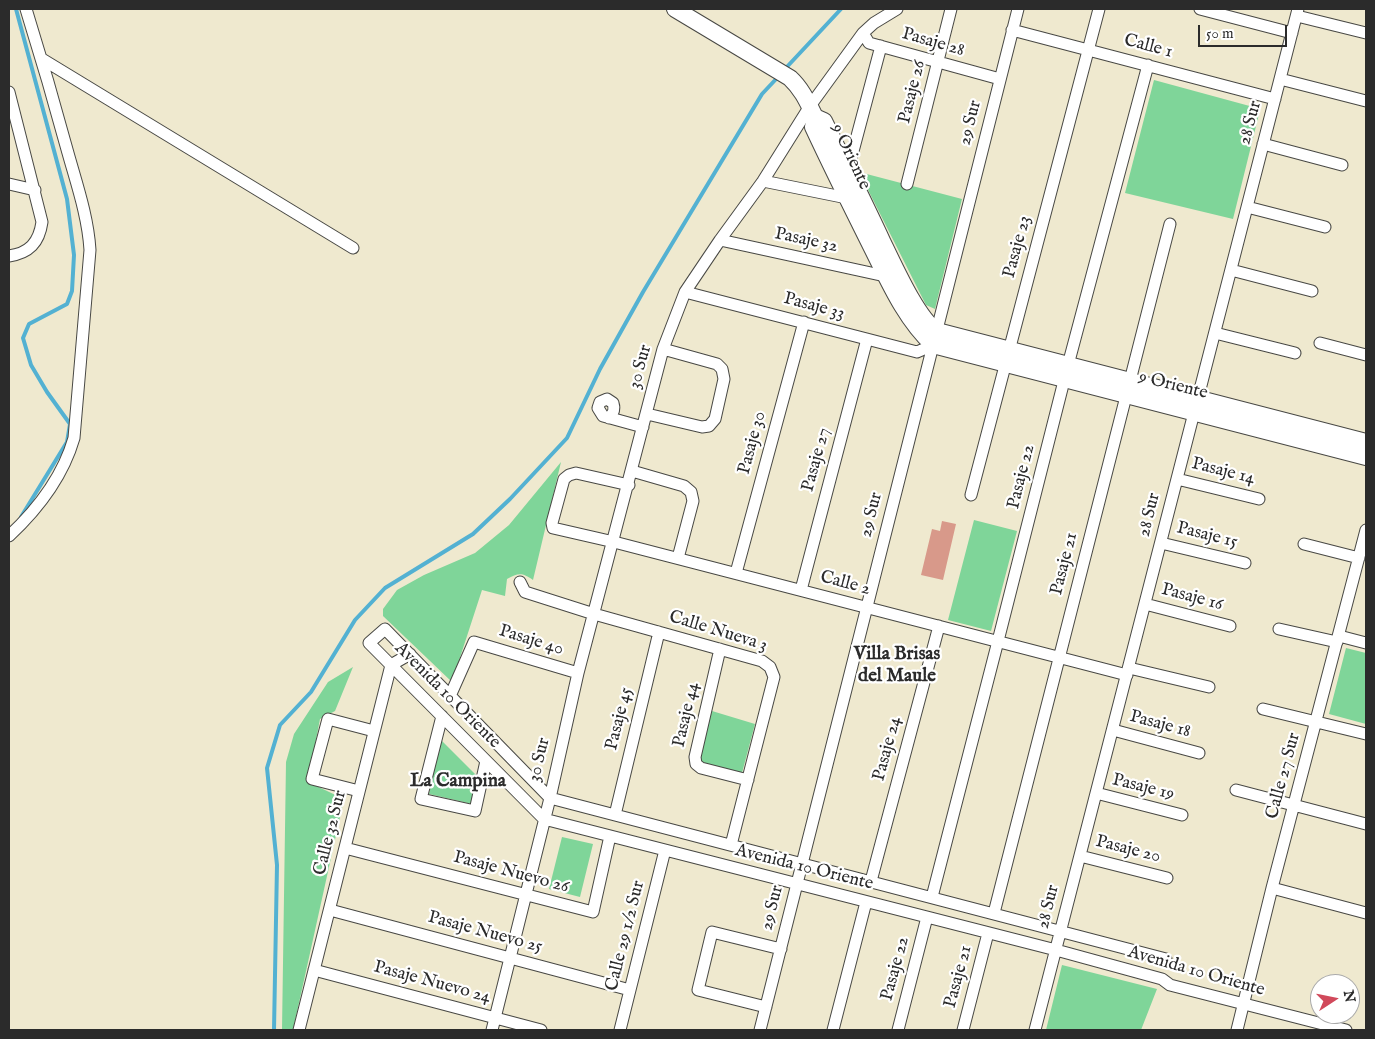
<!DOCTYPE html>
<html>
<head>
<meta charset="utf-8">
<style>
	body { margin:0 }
	#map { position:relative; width:1375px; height:1039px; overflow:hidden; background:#efe9cf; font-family:"IM FELL English",serif }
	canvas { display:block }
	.frame { position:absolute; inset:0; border:10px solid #2b2b2b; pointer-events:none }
	.north { position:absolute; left:1310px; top:974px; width:50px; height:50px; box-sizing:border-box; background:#fff; border:1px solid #aaa; border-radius:50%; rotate:79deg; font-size:14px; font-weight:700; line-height:20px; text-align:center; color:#2b2b2b }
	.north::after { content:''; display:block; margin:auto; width:18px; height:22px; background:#d1495b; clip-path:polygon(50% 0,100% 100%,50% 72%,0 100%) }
	.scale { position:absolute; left:1198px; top:25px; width:89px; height:22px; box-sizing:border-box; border:2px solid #2b2b2b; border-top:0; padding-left:6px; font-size:15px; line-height:18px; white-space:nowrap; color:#2b2b2b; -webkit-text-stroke:4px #fff; paint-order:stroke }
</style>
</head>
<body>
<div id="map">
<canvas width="1375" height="1039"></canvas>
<div class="frame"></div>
<div class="north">N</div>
<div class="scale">50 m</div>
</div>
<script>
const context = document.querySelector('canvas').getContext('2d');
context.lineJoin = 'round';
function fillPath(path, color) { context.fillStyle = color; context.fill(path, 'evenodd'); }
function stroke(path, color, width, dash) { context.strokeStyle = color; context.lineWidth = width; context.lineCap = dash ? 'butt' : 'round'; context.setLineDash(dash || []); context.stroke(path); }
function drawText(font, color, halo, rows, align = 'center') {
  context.font = font + ' "IM FELL English",serif'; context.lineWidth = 4.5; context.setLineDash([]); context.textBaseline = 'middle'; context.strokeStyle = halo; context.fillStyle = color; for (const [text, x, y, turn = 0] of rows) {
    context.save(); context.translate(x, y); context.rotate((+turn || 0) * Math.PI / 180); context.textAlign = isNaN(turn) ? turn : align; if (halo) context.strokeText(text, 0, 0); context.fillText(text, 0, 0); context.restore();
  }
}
fillPath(new Path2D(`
	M1154 80 1257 108 1259 114 1233 219 1125 193Z
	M859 172 962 199 935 309 926 305Z
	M561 462 533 580C522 572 518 573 507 579L505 596 482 590 452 682 383 616V609L397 590 424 575 475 553 509 525Z
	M974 520 1017 531 991 631 948 620Z
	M1346 648 1366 653V724L1329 714Z
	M353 667 335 711 320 719 308 782 344 799 293 1030H282L286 762 294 734 328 682Z
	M712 711 755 724 742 773 705 764 701 761 700 755Z
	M440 739 477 776 472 804 429 794Z
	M562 837 593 844 580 897 549 889Z
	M1062 965 1157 989 1141 1030H1046Z`), '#7fd599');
stroke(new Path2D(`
	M16 9 67 199 74 255 72 291 67 304 29 324 23 338 31 365 47 392 70 424 67 442 21 517
	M784 70 841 9
	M274 1030 277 865 267 768 280 725 311 692 355 620 385 588 473 534 510 499 567 438 600 369 643 292 762 94 778 77`), '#53b1d2', 4);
fillPath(new Path2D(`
	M942 521 956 524 943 580 921 575 932 529 940 531Z`), '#d8998a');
const street = new Path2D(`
	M1200 9 1292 33
	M1297 16 1366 33
	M1012 30 1275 99
	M863 33 869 43 1000 79
	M42 59 353 248
	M1280 79 1366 101
	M9 92 42 222C39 243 29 253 9 256
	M1263 144 1342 165
	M848 170 881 46
	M763 181 847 198
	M9 184 35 190
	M907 184 951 9
	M1247 207 1325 227
	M720 240 885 276
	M1231 270 1312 291
	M685 292 917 352 933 345
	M1215 333 1295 353
	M1320 343 1366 355
	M647 414 702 427 709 426 715 419 724 379 722 369 717 364 663 349
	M609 418C614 413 615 409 613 403L607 399 600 402 598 408 603 416 643 427
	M632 471 684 486 691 492 693 501 678 558
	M1177 479 1259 499
	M629 485 576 473 569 475 564 479 552 523 553 528 614 542 1127 675
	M971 495 1099 9
	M9 536C38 509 63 476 74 438L90 250C88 217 77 185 68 153 55 105 41 57 26 9
	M1161 543 1245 563
	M1304 544 1359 558
	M736 573 804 322
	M520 582 525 592 594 614 762 661 770 667 774 677 731 845
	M801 590 867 339
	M1145 604 1230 626
	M1279 629 1337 642
	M1339 636 1366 643
	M720 649 695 757 696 764 701 768 748 780
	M1129 668 1209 687
	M450 696 474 642 578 673
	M1263 709 1366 734
	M442 716 421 799 475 811 486 761
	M1113 730 1199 753
	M1236 790 1366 824
	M359 791 312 779 328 719 374 731
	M1096 793 1182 815
	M615 815 659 632
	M345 848 593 912 610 836
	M1080 856 1167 878
	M871 881 939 626
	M1272 888 1366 913
	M932 897 998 641 1068 365 1148 65
	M330 910 630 990
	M994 913 1170 224
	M1166 959 550 798 385 629 369 643 544 819 1056 950 1162 979 1170 985 1346 1030
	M314 970 541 1030
	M766 1007 698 990 712 932 781 949
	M299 1030 391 665 410 654
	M492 1030 550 798 578 673 663 349 685 292 720 240 763 181 810 106 863 33 874 23 897 9
	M620 1030 665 850
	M760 1030 1018 9
	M833 1030 866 902
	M898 1030 927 917
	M963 1030 988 933
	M1035 1030 1298 9
	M1237 1030 1272 888 1366 530`);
const secondary = new Path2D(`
	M675 9 790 78C802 89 808 103 815 117
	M1366 442 937 331C917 318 894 265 883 243 864 202 844 162 824 121L815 117 813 127C832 168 852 208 872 248 889 282 905 319 933 345L1366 457`);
stroke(street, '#484844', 13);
stroke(secondary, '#484844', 18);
stroke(street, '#fff', 11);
stroke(secondary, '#fff', 16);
drawText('18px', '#2b2b2b', '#fff', [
	["Pasaje 28",933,43,16],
	["Calle 1",1148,47,15],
	["Pasaje 26",913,92,-76],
	["29 Sur",971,123,-76],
	["28 Sur",1251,123,-75],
	["9 Oriente",850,157,65],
	["Pasaje 32",806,241,12],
	["Pasaje 23",1018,247,-75],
	["Pasaje 33",814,307,15],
	["30 Sur",641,367,-75],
	["9 Oriente",1173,386,14],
	["Pasaje 30",753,443,-75],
	["Pasaje 27",817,460,-75],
	["Pasaje 14",1223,472,14],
	["Pasaje 22",1022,477,-76],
	["29 Sur",872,515,-76],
	["28 Sur",1150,515,-76],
	["Pasaje 15",1207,536,14],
	["Pasaje 21",1065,564,-76],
	["Calle 2",845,584,15],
	["Pasaje 16",1192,598,15],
	["Calle Nueva 3",718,632,17],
	["Pasaje 40",531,641,17],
	["Avenida 10 Oriente",447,696,45],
	["Pasaje 44",687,715,-77],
	["Pasaje 45",620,719,-76],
	["Pasaje 18",1160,725,15],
	["Pasaje 24",888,749,-75],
	["30 Sur",540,760,-77],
	["Calle 27 Sur",1284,776,-75],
	["Pasaje 19",1143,788,14],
	["Calle 32 Sur",331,833,-76],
	["Pasaje 20",1128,850,14],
	["Avenida 10 Oriente",804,868,14],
	["Pasaje Nuevo 26",511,873,15],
	["28 Sur",1049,907,-76],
	["29 Sur",773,908,-76],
	["Pasaje Nuevo 25",485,933,15],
	["Calle 29 1/2 Sur",626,936,-76],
	["Pasaje 22",896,969,-75],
	["Avenida 10 Oriente",1196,972,16],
	["Pasaje 21",959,977,-75],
	["Pasaje Nuevo 24",432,983,15]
]);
drawText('bold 19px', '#2b2b2b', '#fff', [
	["Villa Brisas",897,655],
	["del Maule",897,677],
	["La Campina",458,782]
]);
</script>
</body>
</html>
